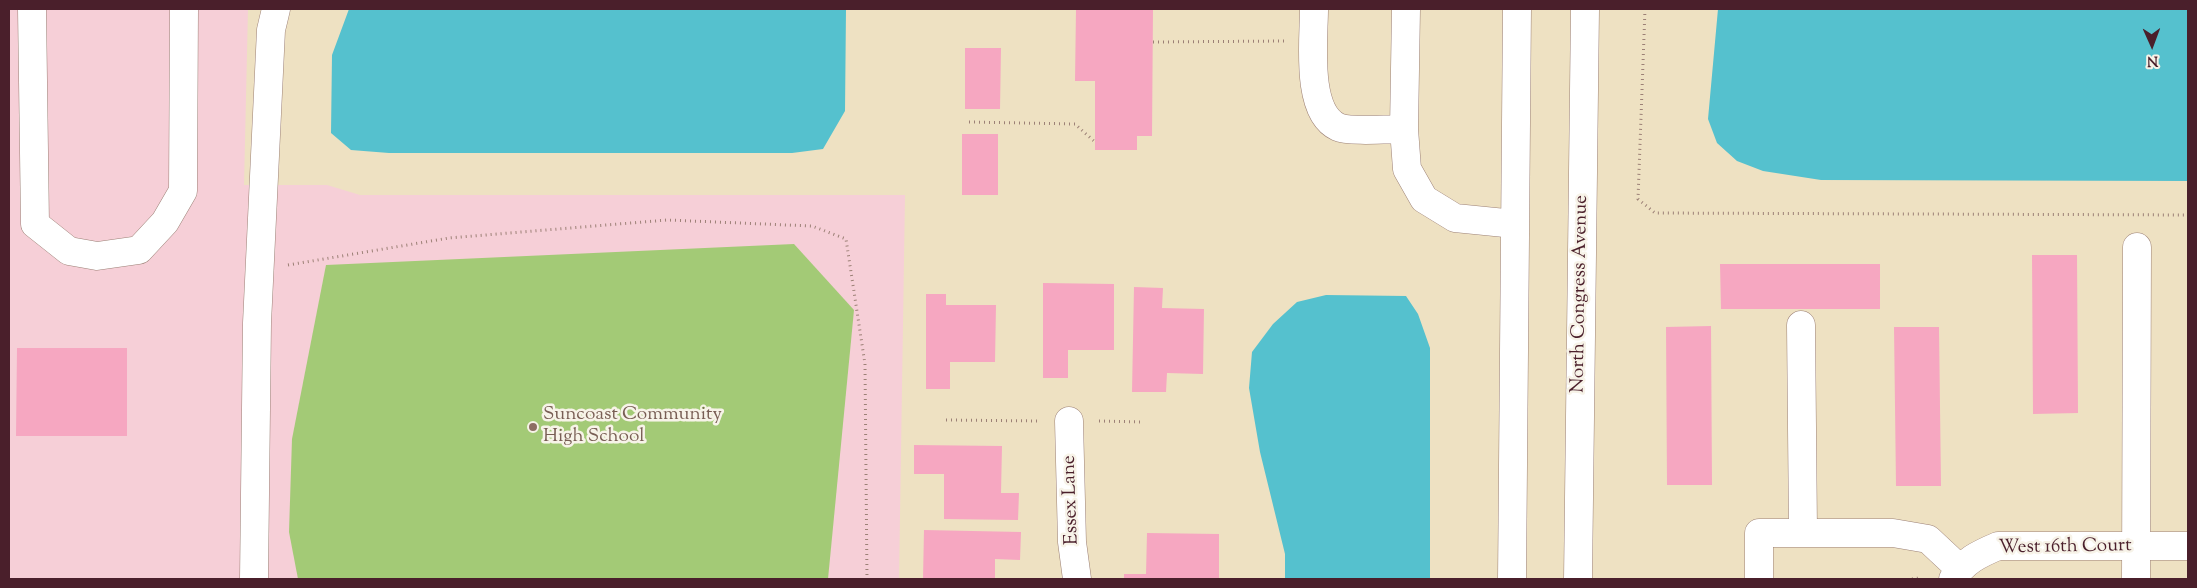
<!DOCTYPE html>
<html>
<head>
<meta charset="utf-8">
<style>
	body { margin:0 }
	#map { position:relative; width:2197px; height:588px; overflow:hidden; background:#eee1c2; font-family:"Sorts Mill Goudy",serif }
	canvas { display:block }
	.frame { position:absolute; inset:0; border:10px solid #4a1f2b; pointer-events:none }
	.north { position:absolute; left:2127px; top:20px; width:50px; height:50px; -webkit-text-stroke:4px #f7f3e8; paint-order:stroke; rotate:178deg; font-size:14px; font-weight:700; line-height:20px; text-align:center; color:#4a1f2b }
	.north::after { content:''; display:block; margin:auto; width:18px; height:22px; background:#4a1f2b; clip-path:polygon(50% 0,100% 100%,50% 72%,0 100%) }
</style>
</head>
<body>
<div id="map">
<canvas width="2197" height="588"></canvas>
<div class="frame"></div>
<div class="north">N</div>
</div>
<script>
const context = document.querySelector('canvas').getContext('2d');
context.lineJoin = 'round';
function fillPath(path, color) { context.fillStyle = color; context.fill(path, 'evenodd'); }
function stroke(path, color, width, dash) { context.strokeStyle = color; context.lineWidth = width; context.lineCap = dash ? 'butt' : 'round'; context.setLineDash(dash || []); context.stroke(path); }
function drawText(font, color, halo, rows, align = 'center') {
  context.font = font + ' "Sorts Mill Goudy",serif'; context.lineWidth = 5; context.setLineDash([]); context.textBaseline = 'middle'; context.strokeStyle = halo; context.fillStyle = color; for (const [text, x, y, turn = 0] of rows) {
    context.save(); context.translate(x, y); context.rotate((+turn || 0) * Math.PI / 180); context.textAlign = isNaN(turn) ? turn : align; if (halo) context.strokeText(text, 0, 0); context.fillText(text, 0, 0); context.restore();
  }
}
fillPath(new Path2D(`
	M9 9H248L244 185H327L360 195H905L899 579H9Z`), '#f6cfd7');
fillPath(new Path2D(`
	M794 244 854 310 828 579H298L289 532 292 439 326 265Z`), '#a3ca76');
fillPath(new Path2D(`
	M349 9H846L845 111 823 149 792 153H389L351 150 331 133 332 55Z
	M1718 9H2188V181L1821 180 1763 171 1737 161 1717 143 1708 119Z
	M1326 295 1406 296 1418 314 1430 348V579H1285V554L1260 452 1249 388 1252 352 1273 324 1297 302Z`), '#55c1ce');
fillPath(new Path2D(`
	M1076 9H1153L1152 136H1137V150H1095V81H1075Z
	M965 48H1001L1000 109H965Z
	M962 134H998V195H962Z
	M2032 255H2077L2078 413 2033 414Z
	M1720 264H1880V309H1721Z
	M1043 283 1114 284V350H1068V378H1043Z
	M1134 287 1163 288 1162 308 1204 309 1203 374 1167 373 1166 392H1132Z
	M926 294H946V305H996L995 362H950V389H926Z
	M1711 326 1712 485H1667L1666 327Z
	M1894 327H1939L1941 486H1896Z
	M17 348H127V436H16Z
	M914 445 1002 446 1001 493H1019L1018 520 944 519V474H914Z
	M924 530 1021 532 1020 560 995 559V579H923Z
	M1147 533 1219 534V579H1124V574H1146Z`), '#f6a7c1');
const minor = new Path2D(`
	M32 9 35 224 69 251 97 256 139 250 165 222 183 191 184 9
	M1314 9C1314 39 1305 112 1338 127 1349 132 1390 129 1404 129
	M1406 9 1404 129 1407 169 1424 199 1455 218 1515 224
	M1801 325 1803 531
	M1069 421 1072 542 1077 579
	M254 579 257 323 271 30 276 9
	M1512 579 1517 9
	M1578 579 1585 9
	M1759 579V533H1893L1928 539 1959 568
	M1953 579C1964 561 1979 554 1998 546H2188
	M2136 579 2137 247`);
stroke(minor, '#9c8076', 29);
stroke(new Path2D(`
	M1645 9 1638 199 1655 213 2188 215
	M1153 42 1285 41
	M969 122 1075 124 1095 142
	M288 265 449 238 667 220 812 226 846 239 865 364 867 579
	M946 420 1040 421
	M1099 421 1141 422
	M1912 579 1919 578`), '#9c8076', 3, [1, 4]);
stroke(minor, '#fff', 28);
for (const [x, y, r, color] of [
	[533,427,5,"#8d6e63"]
]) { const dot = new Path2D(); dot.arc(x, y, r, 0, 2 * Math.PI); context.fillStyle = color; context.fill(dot); stroke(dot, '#f7f3e8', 2); }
drawText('19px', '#4a1f2b', '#f7f3e8', [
	["North Congress Avenue",1581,294,-89],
	["Essex Lane",1072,500,-92],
	["West 16th Court",2065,548,-1]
]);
drawText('19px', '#785e54', '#f7f3e8', [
	["Suncoast Community",543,416],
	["High School",543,438]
], 'left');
</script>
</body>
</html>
